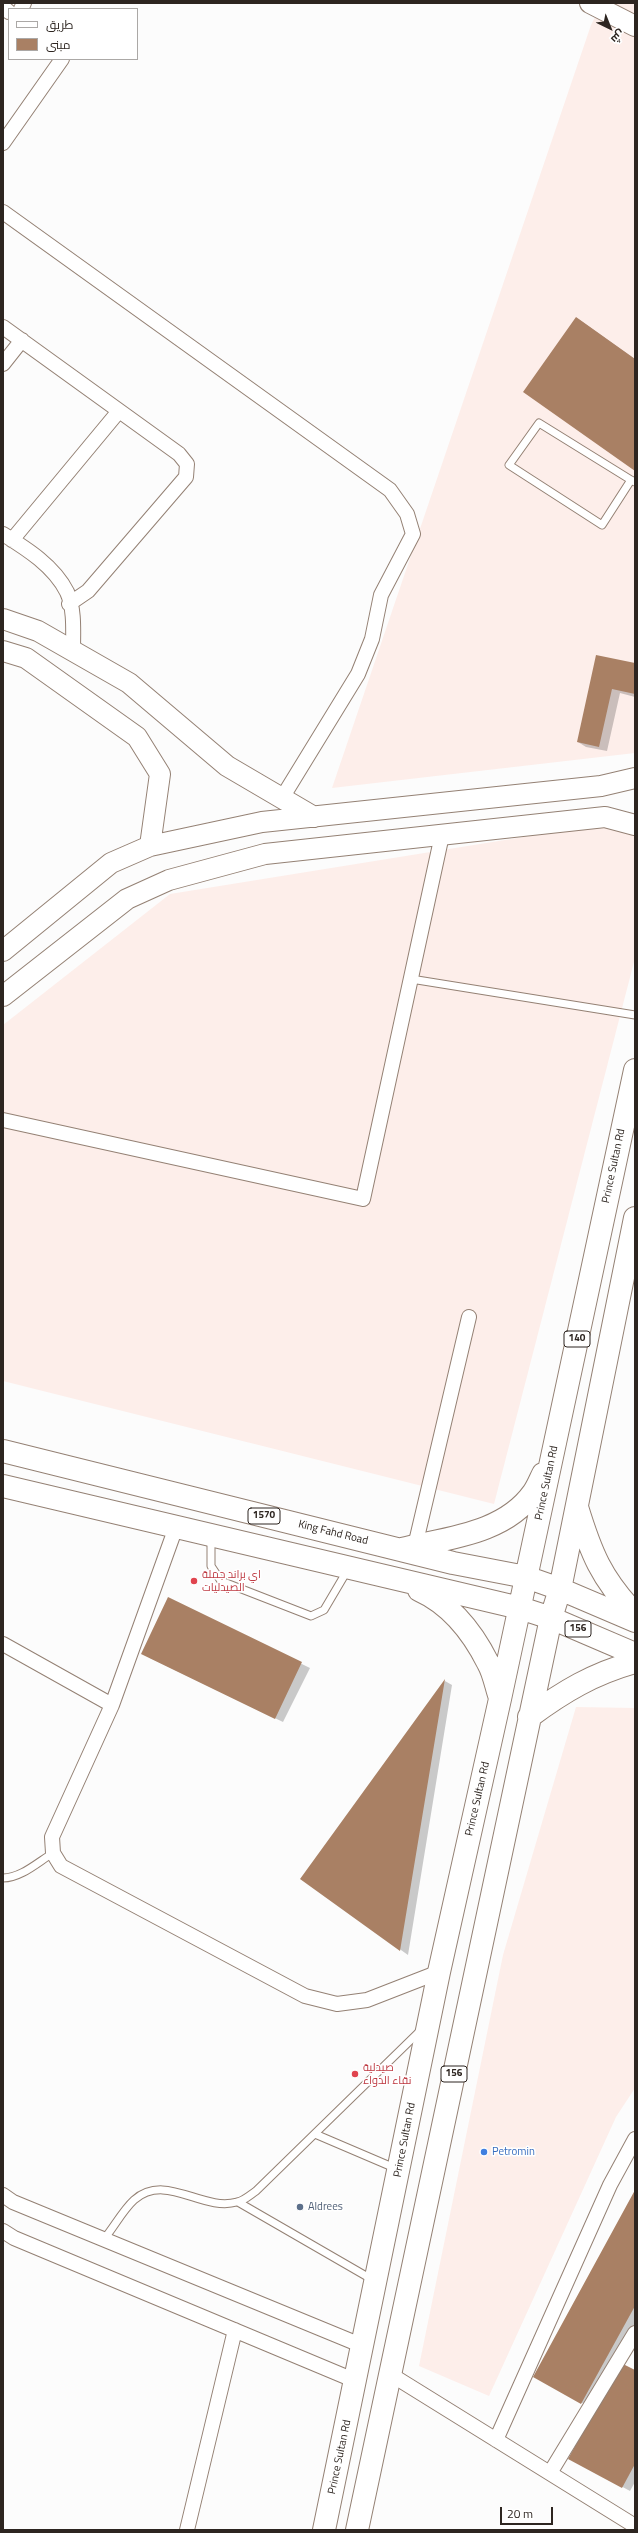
<!DOCTYPE html>
<html>
<head>
<meta charset="utf-8">
<style>
	body { margin:0 }
	#map { position:relative; width:638px; height:2533px; overflow:hidden; background:#fcfcfc; font-family:"Titillium Web",Cairo,sans-serif }
	canvas { display:block }
	.frame { position:absolute; inset:0; border:4px solid #2d2520; pointer-events:none }
	.legend { position:absolute; left:8px; top:8px; width:130px; height:52px; box-sizing:border-box; background:#fff; border:1px solid #aba8a6; margin:0; padding:5px 7px; list-style:none; font-size:12px; color:#2d2520 }
	.legend li { display:flex; align-items:center; gap:8px; height:20px }
	.legend b { width:20px; border:1px solid #aba8a6 }
	.north { position:absolute; left:590px; top:8px; width:40px; height:40px; -webkit-text-stroke:3px #fff; paint-order:stroke; rotate:137deg; font-size:11px; font-weight:700; line-height:16px; text-align:center; color:#2d2520 }
	.north::after { content:''; display:block; margin:auto; width:14px; height:18px; background:#2d2520; clip-path:polygon(50% 0,100% 100%,50% 72%,0 100%) }
	.scale { position:absolute; left:500px; top:2507px; width:53px; height:18px; box-sizing:border-box; border:2px solid #2d2520; border-top:0; padding-left:5px; font-size:12px; line-height:14px; white-space:nowrap; color:#2d2520; -webkit-text-stroke:3px #fff; paint-order:stroke }
</style>
</head>
<body>
<div id="map">
<canvas width="638" height="2533"></canvas>
<div class="frame"></div>
<ul class="legend">
<li><b style="height:5px;background:#fff"></b>طريق</li>
<li><b style="height:11px;background:#a98064"></b>مبنى</li>
</ul>
<div class="north">ش</div>
<div class="scale">20 m</div>
</div>
<script>
const context = document.querySelector('canvas').getContext('2d');
context.lineJoin = 'round';
function fillPath(path, color) { context.fillStyle = color; context.fill(path, 'evenodd'); }
function stroke(path, color, width, dash) { context.strokeStyle = color; context.lineWidth = width; context.lineCap = dash ? 'butt' : 'round'; context.setLineDash(dash || []); context.stroke(path); }
function drawText(font, color, halo, rows, align = 'center') {
  context.font = font + ' "Titillium Web",Cairo,sans-serif'; context.lineWidth = 3; context.setLineDash([]); context.textBaseline = 'middle'; context.strokeStyle = halo; context.fillStyle = color; for (const [text, x, y, turn = 0] of rows) {
    context.save(); context.translate(x, y); context.rotate((+turn || 0) * Math.PI / 180); context.textAlign = isNaN(turn) ? turn : align; if (halo) context.strokeText(text, 0, 0); context.fillText(text, 0, 0); context.restore();
  }
}
fillPath(new Path2D(`
	M602 3H635V753L332 788 591 25Z
	M635 819V958L494 1504 3 1381V1025L170 894Z
	M576 1707 635 1708V2088L616 2117 489 2396 419 2366 503 1955Z`), '#fdeeea');
fillPath(new Path2D(`
	M577 318 635 359V470Z
	M597 656 635 664V697L620 693 607 751 586 747 578 742Z
	M169 1599 310 1668 283 1722 150 1658Z
	M445 1681 452 1685 408 1955 301 1879Z
	M635 2192V2330L586 2405 543 2382Z
	M635 2371V2482L630 2491 569 2458Z`), '#0003');
fillPath(new Path2D(`
	M576 317 635 359V471L523 392Z
	M596 655 635 663V694L612 689 599 747 577 742Z
	M168 1597 302 1662 275 1719 141 1654Z
	M445 1679 400 1951 300 1879Z
	M635 2190V2306L581 2404 533 2377Z
	M621 2363 635 2370V2464L622 2488 568 2459Z`), '#a98064');
const lane = new Path2D(`
	M631 480 602 525 509 465 539 423 631 480 635 482
	M411 979 635 1015
	M211 1538V1566L221 1581 311 1616 324 1610 347 1571
	M3 1878C21 1878 38 1862 53 1853
	M315 2134 397 2169
	M238 2202 373 2280
	M104 2239C114 2227 123 2210 134 2200 166 2172 202 2212 237 2202 244 2201 250 2195 256 2191L420 2031`);
const street = new Path2D(`
	M3 7 9 12
	M21 9 24 3
	M3 143 62 59
	M3 212 390 490 407 514 413 534 381 595 372 639 358 674 282 798
	M3 327 179 454 187 464 186 477 88 591 69 604
	M3 364 22 340
	M3 534C27 549 54 566 67 592 75 609 73 633 73 651
	M12 540 119 411
	M3 1120 363 1199 442 835
	M176 1527 112 1705 52 1837 53 1853 61 1866 305 1996 337 2004 367 2000 439 1972
	M415 1546 469 1317
	M3 1644 112 1705
	M3 2195 13 2202 363 2346
	M3 2231 14 2238 356 2381
	M390 2374 635 2526
	M496 2440 610 2185 635 2139
	M550 2473 635 2333
	M187 2530 235 2330`);
const secondary = new Path2D(`
	M590 3 635 26
	M3 619 38 631 129 683 227 766 314 817
	M3 651 26 658 137 737 160 774 150 846
	M3 951 111 863 150 846 262 822 601 786 635 778
	M3 996 127 899 169 880 265 854 605 817 635 825`);
const highway = new Path2D(`
	M3 1451 453 1563 526 1577 560 1589 635 1621
	M3 1486 520 1608 551 1618 635 1654
	M577 1507C591 1553 601 1578 635 1614
	M402 1549C446 1538 504 1534 533 1493 537 1488 540 1480 543 1474
	M419 1590C450 1604 473 1633 488 1663 494 1673 496 1687 500 1698
	M529 1717C564 1691 593 1674 635 1662
	M324 2530 439 1972 500 1699 635 1070
	M357 2530 551 1618 560 1589 635 1218`);
stroke(lane, '#948174', 9);
stroke(street, '#948174', 16);
stroke(secondary, '#948174', 22);
stroke(highway, '#948174', 24);
stroke(lane, '#fff', 7);
stroke(street, '#fff', 14);
stroke(secondary, '#fff', 20);
stroke(highway, '#fff', 22);
for (const [x, y, r, color] of [
	[194,1581,4,"#e0444e"],
	[355,2074,4,"#e0444e"],
	[484,2152,4,"#3f7fe0"],
	[300,2207,4,"#5c6f8a"]
]) { const dot = new Path2D(); dot.arc(x, y, r, 0, 2 * Math.PI); context.fillStyle = color; context.fill(dot); stroke(dot, '#fff', 1.5); }
for (const [x, y, w] of [
	[577,1339,26],
	[264,1516,32],
	[578,1629,26],
	[454,2074,26]
]) { const box = new Path2D(); box.roundRect(x - w / 2, y - 8, w, 16, 3); context.fillStyle = '#fff'; context.fill(box); stroke(box, '#2d2520', 1); }
drawText('bold 10px', '#2d2520', null, [
	["140",577,1339],
	["1570",264,1516],
	["156",578,1629],
	["156",454,2074]
]);
drawText('11px', '#2d2520', '#fff', [
	["Prince Sultan Rd",614,1166,-78],
	["Prince Sultan Rd",547,1483,-78],
	["King Fahd Road",333,1533,14],
	["Prince Sultan Rd",478,1799,-77],
	["Prince Sultan Rd",405,2140,-79],
	["Prince Sultan Rd",340,2457,-78]
]);
drawText('11px', '#be3a42', '#fff', [
	["اي براند جملة",202,1575],
	["الصيدليات",202,1588],
	["صيدلية",363,2068],
	["نقاء الدواء",363,2081]
], 'left');
drawText('11px', '#366cbe', '#fff', [
	["Petromin",492,2152]
], 'left');
drawText('11px', '#4e5e75', '#fff', [
	["Aldrees",308,2207]
], 'left');
</script>
</body>
</html>
